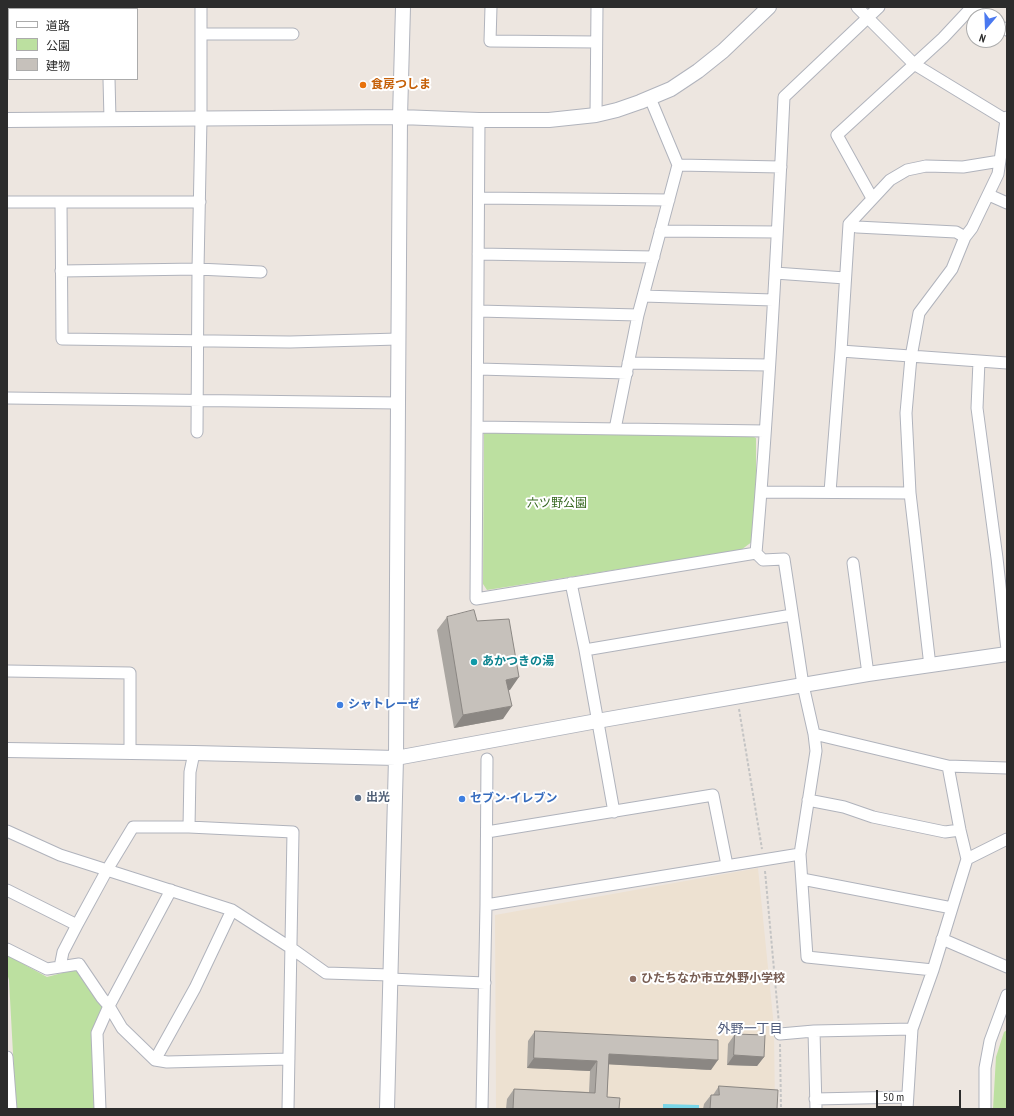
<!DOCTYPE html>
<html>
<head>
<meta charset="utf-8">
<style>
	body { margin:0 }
	#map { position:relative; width:1014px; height:1116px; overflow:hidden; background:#ede6e0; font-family:"PT Sans Narrow","Noto Sans JP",sans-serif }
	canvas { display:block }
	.frame { position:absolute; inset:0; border:8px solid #2c2c2c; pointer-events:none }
	.legend { position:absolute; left:8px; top:8px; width:130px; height:72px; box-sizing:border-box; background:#fff; border:1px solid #ababab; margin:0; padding:5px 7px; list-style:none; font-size:12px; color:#2c2c2c }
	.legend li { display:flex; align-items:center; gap:8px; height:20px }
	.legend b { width:20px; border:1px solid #ababab }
	.north { position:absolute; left:966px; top:8px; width:40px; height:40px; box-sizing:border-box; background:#fff; border:1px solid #ababab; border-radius:50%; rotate:199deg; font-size:11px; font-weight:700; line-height:16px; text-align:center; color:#2c2c2c }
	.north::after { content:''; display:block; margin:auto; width:14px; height:18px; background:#4a79f0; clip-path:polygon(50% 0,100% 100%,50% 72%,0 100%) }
	.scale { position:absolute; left:876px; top:1090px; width:85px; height:18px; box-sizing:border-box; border:2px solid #2c2c2c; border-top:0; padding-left:5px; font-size:12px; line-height:14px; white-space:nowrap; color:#2c2c2c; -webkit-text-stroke:3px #fff; paint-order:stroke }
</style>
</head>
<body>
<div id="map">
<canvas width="1014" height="1116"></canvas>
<div class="frame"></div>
<ul class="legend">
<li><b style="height:5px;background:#fff"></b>道路</li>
<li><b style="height:11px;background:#bce0a0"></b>公園</li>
<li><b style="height:11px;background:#c6c1bb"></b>建物</li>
</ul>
<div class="north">N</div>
<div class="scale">50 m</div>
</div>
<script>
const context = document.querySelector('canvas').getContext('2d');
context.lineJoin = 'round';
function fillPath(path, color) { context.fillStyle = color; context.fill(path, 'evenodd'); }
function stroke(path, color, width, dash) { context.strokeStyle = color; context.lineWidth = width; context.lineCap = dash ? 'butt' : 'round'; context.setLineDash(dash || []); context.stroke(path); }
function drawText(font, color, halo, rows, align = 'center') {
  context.font = font + ' "PT Sans Narrow","Noto Sans JP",sans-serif'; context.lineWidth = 4; context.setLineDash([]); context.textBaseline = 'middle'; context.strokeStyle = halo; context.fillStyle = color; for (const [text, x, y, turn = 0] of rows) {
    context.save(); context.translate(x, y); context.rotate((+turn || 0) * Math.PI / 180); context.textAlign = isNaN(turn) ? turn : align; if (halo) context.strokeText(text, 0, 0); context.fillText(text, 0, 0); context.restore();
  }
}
fillPath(new Path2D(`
	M758 868 774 1027 775 1109H496L495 915Z`), '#ede1d1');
fillPath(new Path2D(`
	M484 430 746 433 756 438V489L753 541 741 550 487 590 483 584Z
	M7 955 47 977 77 969 102 1007V1014L92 1030 94 1108 92 1109H16L9 980 7 973Z
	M1007 1030V1109H993L996 1057 1004 1032Z`), '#bce0a0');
fillPath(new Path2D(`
	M663 1104 699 1105V1109H663Z`), '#7ad6e8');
const minor = new Path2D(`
	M108 7V9
	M491 7 490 41 596 42
	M857 7 914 64 1006 120 1007 117
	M971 8 984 16
	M998 25 1007 30
	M201 34H293
	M109 79 110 119
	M596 115 597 7
	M479 120 476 599 756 553
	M678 165 781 167
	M989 195 1007 203
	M479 198 669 200
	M872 198 837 135 943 38 972 7
	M7 202H200
	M61 202 62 339 290 342 398 339
	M849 224 857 227 956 232 965 237
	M660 231 777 232
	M478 254 654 257
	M61 271 198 269 261 272
	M775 273 845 278
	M643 296 773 300
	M478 311 638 315
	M841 351 1007 363
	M979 361 977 408 997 558 1007 650
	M628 363 769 365
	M478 369 627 373
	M7 398 398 403
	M477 427 765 431
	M615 429 638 315 678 165 650 98
	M197 432 198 269 201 119V7
	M761 492 910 493
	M830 492 841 351 849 224 890 180 907 170 926 166 963 167 1000 161
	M756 553C769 401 777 249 784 97L879 7
	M756 553 763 560 784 559 803 685 814 734 816 751 800 854 807 957 933 970
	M853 563 868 674
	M571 583 585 650 614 812
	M585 650 792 615
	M930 666 910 493 906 413 911 357 919 313 952 269 965 237 972 228 998 174 1006 120 1007 119
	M7 671 130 673V752
	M814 734 948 766 1007 768
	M808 800 844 807 873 817 945 832 960 830
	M189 827 293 832 288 1109
	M7 831 60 855 232 910 291 948 326 973 390 975
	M487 832 713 795 727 865
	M967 859 1007 839
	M802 879 952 908
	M7 890 77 925
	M486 905 800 854
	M942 939 1007 967
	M7 949 47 969 79 964 102 998 109 1006 122 1028 155 1060 167 1062 289 1059
	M60 967 63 952 77 925 107 870 133 827H189L190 772 194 753
	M390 979 485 983
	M814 1031 816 1109
	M780 1034 814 1031 912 1029
	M7 1057 11 1109
	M155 1060 195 988 232 910
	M815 1099 907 1097
	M100 1109 97 1033 109 1006 171 890
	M482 1109 486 905 487 759
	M907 1109 912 1029 933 970 967 859 960 830 948 766
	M985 1109V1068L990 1041 1007 995`);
const tertiary = new Path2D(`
	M7 120 400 117 479 120H549L596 115 617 110 640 102 671 89 698 71 723 51 769 7
	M7 750 194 753 396 758 597 721 803 685 868 674 1007 654
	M387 1109 396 758 398 403 400 117 403 7`);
stroke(minor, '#b0b3bc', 13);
stroke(tertiary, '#b0b3bc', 16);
stroke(new Path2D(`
	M739 709 762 849
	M765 871 779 1024
	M780 1044 781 1109`), '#c4c4c4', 2, [3, 2]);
stroke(minor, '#fff', 11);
stroke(tertiary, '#fff', 14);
fillPath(new Path2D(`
	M447 617 477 621 510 690H508L503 719 454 728 437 630Z
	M535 1031 711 1070 609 1064 607 1097 619 1109H506L507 1099 514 1089 589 1092 590 1071 527 1068 528 1041Z
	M735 1034 764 1057 757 1066 727 1065 728 1044Z
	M719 1086 777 1109H703L704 1104 711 1095H713Z`), '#aaa6a1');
fillPath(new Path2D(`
	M519 677 510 690 497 693 506 680Z
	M512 706 503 719 454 728 463 715Z
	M609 1054 718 1060 711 1070 602 1064Z
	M734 1055 764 1057 757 1066 727 1065Z
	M534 1058 597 1061 590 1071 527 1068Z`), '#8b8783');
const building = new Path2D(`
	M474 610 477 621 509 619 519 677 506 680 512 706 463 715 447 617Z
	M535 1031 718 1040V1060L609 1054 607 1097 620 1098 619 1109H513L514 1089 595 1093 597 1061 534 1058Z
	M735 1034 765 1035 764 1057 734 1055Z
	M719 1086 778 1090 777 1109H710L711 1095H719Z`);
fillPath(building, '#c6c1bb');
stroke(building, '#8b8783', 1);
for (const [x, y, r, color] of [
	[363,85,4,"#e8710a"],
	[474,662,4,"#0f9aa8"],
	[340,705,4,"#3f7fe0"],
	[358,798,4,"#5c6f8a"],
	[462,799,4,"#3f7fe0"],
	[633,979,4,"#8d6e63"]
]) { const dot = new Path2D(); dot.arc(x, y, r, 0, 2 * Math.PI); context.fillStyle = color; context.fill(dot); stroke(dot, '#fff', 1.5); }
drawText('bold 12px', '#c56008', '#fff', [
	["食房つしま",371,85]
], 'left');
drawText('12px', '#35671f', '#fff', [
	["六ツ野公園",557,504]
]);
drawText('bold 12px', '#0d838f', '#fff', [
	["あかつきの湯",482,662]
], 'left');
drawText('bold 12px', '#366cbe', '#fff', [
	["シャトレーゼ",348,705],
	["セブン-イレブン",470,799]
], 'left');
drawText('bold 12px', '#4e5e75', '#fff', [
	["出光",366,798]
], 'left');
drawText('bold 12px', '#785e54', '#fff', [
	["ひたちなか市立外野小学校",641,979]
], 'left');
drawText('13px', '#4f5b7b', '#fff', [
	["外野一丁目",750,1029]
]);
</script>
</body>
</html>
